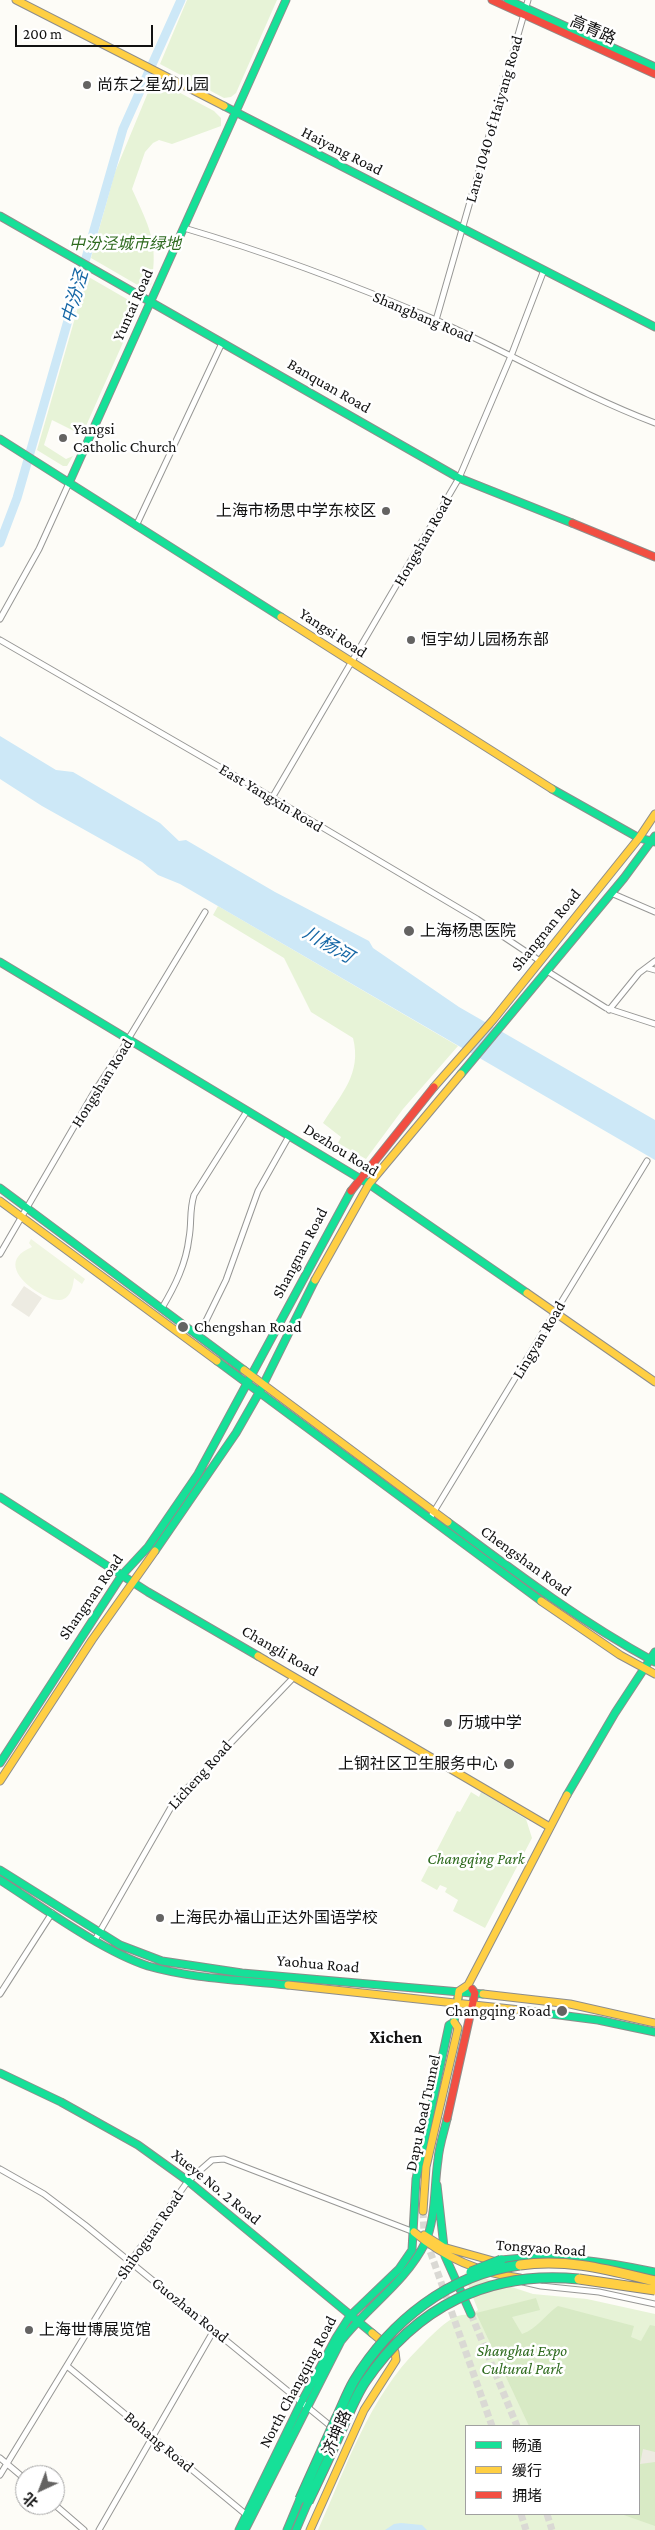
<!DOCTYPE html>
<html>
<head>
<meta charset="utf-8">
<style>
	body { margin:0 }
	#map { position:relative; width:655px; height:2530px; overflow:hidden; background:#fdfcf7; font-family:"Crimson Pro","Noto Sans SC",serif }
	canvas { display:block }
	.legend { position:absolute; left:465px; top:2425px; width:175px; height:90px; box-sizing:border-box; background:#fff; border:1px solid #a0a0a0; margin:0; padding:6px 9px; list-style:none; font-size:15px; color:#111 }
	.legend li { display:flex; align-items:center; gap:10px; height:25px }
	.legend b { width:25px; border:1px solid #a0a0a0 }
	.north { position:absolute; left:15px; top:2465px; width:50px; height:50px; box-sizing:border-box; background:#fff; border:1px solid #a0a0a0; border-radius:50%; rotate:223deg; font-size:14px; font-weight:700; line-height:20px; text-align:center; color:#111 }
	.north::after { content:''; display:block; margin:auto; width:18px; height:22px; background:#646362; clip-path:polygon(50% 0,100% 100%,50% 72%,0 100%) }
	.scale { position:absolute; left:15px; top:25px; width:138px; height:22px; box-sizing:border-box; border:2px solid #111; border-top:0; padding-left:6px; font-size:15px; line-height:18px; white-space:nowrap; color:#111; -webkit-text-stroke:4px #fff; paint-order:stroke }
</style>
</head>
<body>
<div id="map">
<canvas width="655" height="2530"></canvas>
<ul class="legend">
<li><b style="height:6px;background:#16e098"></b>畅通</li>
<li><b style="height:6px;background:#ffcf43"></b>缓行</li>
<li><b style="height:6px;background:#f24e42"></b>拥堵</li>
</ul>
<div class="north">北</div>
<div class="scale">200 m</div>
</div>
<script>
const context = document.querySelector('canvas').getContext('2d');
context.lineJoin = 'round';
function fillPath(path, color) { context.fillStyle = color; context.fill(path, 'evenodd'); }
function stroke(path, color, width, dash) { context.strokeStyle = color; context.lineWidth = width; context.lineCap = dash ? 'butt' : 'round'; context.setLineDash(dash || []); context.stroke(path); }
function drawText(font, color, halo, rows, align = 'center') {
  context.font = font + ' "Crimson Pro","Noto Sans SC",serif'; context.lineWidth = 5; context.setLineDash([]); context.textBaseline = 'middle'; context.strokeStyle = halo; context.fillStyle = color; for (const [text, x, y, turn = 0] of rows) {
    context.save(); context.translate(x, y); context.rotate((+turn || 0) * Math.PI / 180); context.textAlign = isNaN(turn) ? turn : align; if (halo) context.strokeText(text, 0, 0); context.fillText(text, 0, 0); context.restore();
  }
}
fillPath(new Path2D(`
	M187 0H277L236 93 231 97 224 98 160 64Z
	M156 80 214 111 221 118V126L172 144 159 140 153 143 145 152 132 189C149 227 159 242 151 285L141 287 91 258 115 172 149 90Z
	M87 276 132 302 137 311 82 435 52 420 44 445 66 459 73 456 67 466H63L37 450Z
	M218 906 458 1046 403 1109 366 1159 338 1143 341 1137 323 1123C341 1094 362 1074 353 1038L311 1012 284 958 213 915Z
	M471 1792 479 1797 481 1792 526 1819 532 1838 485 1928 453 1911 458 1900 445 1892 447 1888 440 1885 437 1890 421 1881 457 1811 460 1812Z
	M466 2272 533 2294 587 2299 655 2314V2530H318C346 2468 369 2397 419 2348 429 2338 441 2325 453 2318 460 2313 470 2317 478 2310L464 2275ZM466 2426H639V2514H466Z`), '#e7f3d7');
fillPath(new Path2D(`
	M536 2298 540 2310 512 2317 522 2334C537 2329 545 2315 558 2306L634 2326 631 2337 641 2341 650 2325 655 2326V2526L621 2514H639V2426H529L476 2313Z`), '#d8eac5');
fillPath(new Path2D(`
	M31 1239 85 1279 82 1284 74 1278C71 1309 52 1302 33 1289 15 1276 5 1258 32 1247L29 1243Z`), '#f0f6e1');
fillPath(new Path2D(`
	M24 1286 42 1298 29 1317 11 1305Z
	M643 2449 655 2452V2462L640 2464Z`), '#edebe2');
fillPath(new Path2D(`
	M0 736 56 770 73 772 160 823 179 841 186 840 275 892 369 941 373 948 459 1007 655 1120V1160L180 884 158 875 142 862 42 806 0 779Z
	M401 2523 422 2525 427 2530H385L394 2524Z`), '#cde8f7');
stroke(new Path2D(`
	M0 543 17 498 123 129 181 0`), '#cde8f7', 9);
stroke(new Path2D(`
	M423 2211 424 2234 492 2426
	M471 2314 517 2426
	M521 2514 526 2530
	M547 2514 552 2530`), '#dad9d4', 7, [7, 3.5]);
const street = new Path2D(`
	M184 228C269 253 354 285 436 320 510 353 579 394 655 423
	M436 320 528 0
	M136 526 222 343
	M0 619 39 549 69 483
	M0 640 256 788 477 919 540 961
	M272 798 459 478 511 356 544 270
	M611 893 655 912
	M648 968 655 970
	M547 971 606 1008 655 1024
	M609 1010 639 973 655 961
	M0 1254 93 1094 121 1051 205 912
	M162 1308C175 1286 186 1264 189 1238 192 1222 189 1212 194 1195L247 1111
	M199 1335 226 1280 258 1191 289 1136
	M430 1518 647 1161
	M95 1940 174 1802 294 1677
	M0 1994 52 1913
	M0 2169 44 2194 85 2225 333 2428
	M523 2282 541 2286 599 2292 655 2304
	M67 2366 249 2517
	M0 2458 25 2479
	M0 2475 130 2262 188 2181 212 2160 224 2159 414 2232
	M55 2505 84 2530
	M99 2530 214 2330`);
const fast = new Path2D(`
	M508 0 655 67
	M224 106 655 327
	M0 216 459 478 572 523
	M0 439 281 617
	M69 483 286 0
	M552 789 639 838 655 842
	M0 962 369 1184 527 1293
	M461 1074 624 878 655 836
	M0 1188 244 1370
	M217 1361 541 1601
	M0 1497 148 1592 258 1656
	M448 1522C515 1572 581 1622 655 1662
	M155 1551 236 1433 260 1391 315 1280
	M0 1763 122 1575 148 1547 198 1474 351 1191
	M567 1795 615 1713 655 1652
	M0 1870 120 1945 162 1961 242 1973 483 1994
	M0 1880C42 1907 102 1951 148 1966 193 1979 242 1980 288 1985
	M520 2010 598 2020 655 2032
	M0 2073 61 2102 138 2145 188 2181 372 2333
	M437 2185 445 2256 471 2314
	M501 2260C554 2254 603 2261 655 2272
	M239 2530 302 2401 336 2338 350 2316 399 2269 412 2250 416 2179 449 2025 454 2022 458 1998
	M245 2530 341 2341C367 2307 406 2282 425 2243 436 2219 434 2186 438 2160 439 2146 444 2132 447 2119
	M287 2530 300 2499
	M296 2530 308 2502`);
const slow = new Path2D(`
	M16 0 224 106
	M281 617 552 789
	M434 1087 493 1020 639 838 655 814
	M0 1201 217 1361
	M315 1280 369 1184 461 1074
	M527 1293 655 1382
	M244 1370 448 1522
	M541 1601 620 1655 655 1674
	M258 1656 548 1826
	M0 1781 92 1640 155 1551
	M288 1985 520 2010
	M483 1994 570 2004 655 2023
	M458 1998 459 1991 468 1985 567 1795
	M423 2211 426 2167 458 2028 454 2022
	M414 2232C445 2258 480 2273 520 2278
	M424 2235 443 2247 497 2262
	M310 2530 364 2410 396 2360 395 2352 372 2333`);
const jam = new Path2D(`
	M492 0 655 74
	M572 523 655 557
	M351 1191 434 1087
	M447 2119 475 1993 472 1989`);
stroke(street, '#979795', 7);
stroke(fast, '#8e8d8b', 9);
stroke(slow, '#8e8d8b', 9);
stroke(jam, '#8e8d8b', 9);
stroke(street, '#fffffe', 5);
stroke(fast, '#16e098', 7);
stroke(slow, '#ffcf43', 7);
stroke(jam, '#f24e42', 7);
const fastBridge = new Path2D(`
	M471 2272 501 2260
	M300 2499C312 2472 324 2446 336 2419 342 2407 347 2393 354 2381 390 2322 449 2274 520 2265
	M308 2502C319 2479 330 2456 340 2433 348 2416 355 2397 365 2382 416 2307 488 2270 579 2279`);
const slowBridge = new Path2D(`
	M520 2265C567 2258 609 2270 655 2281
	M579 2279 655 2290`);
stroke(fastBridge, '#858482', 11, []);
stroke(slowBridge, '#858482', 11, []);
stroke(fastBridge, '#16e098', 9);
stroke(slowBridge, '#ffcf43', 9);
for (const [x, y, r, color] of [
	[87,85,5,"#646362"],
	[63,438,5,"#646362"],
	[386,511,5,"#646362"],
	[411,640,5,"#646362"],
	[409,931,6,"#646362"],
	[183,1327,6,"#646362"],
	[448,1723,5,"#646362"],
	[509,1764,6,"#646362"],
	[160,1918,5,"#646362"],
	[562,2011,6,"#646362"],
	[29,2330,5,"#646362"]
]) { const dot = new Path2D(); dot.arc(x, y, r, 0, 2 * Math.PI); context.fillStyle = color; context.fill(dot); stroke(dot, '#fff', 2); }
drawText('16px', '#111', '#fff', [
	["高青路",593,30,24],
	["Lane 1040 of Haiyang Road",494,119,-74],
	["Haiyang Road",342,151,27],
	["Yuntai Road",133,305,-66],
	["Shangbang Road",423,317,23],
	["Banquan Road",329,386,30],
	["Hongshan Road",423,541,-60],
	["Yangsi Road",333,633,33],
	["East Yangxin Road",271,798,31],
	["Shangnan Road",546,930,-51],
	["Hongshan Road",102,1083,-58],
	["Dezhou Road",341,1150,32],
	["Shangnan Road",300,1253,-62],
	["Lingyan Road",539,1340,-59],
	["Chengshan Road",526,1561,36],
	["Shangnan Road",91,1597,-55],
	["Changli Road",280,1651,30],
	["Licheng Road",200,1775,-48],
	["Yaohua Road",318,1964,5],
	["Dapu Road Tunnel",423,2113,-78],
	["Xueye No. 2 Road",216,2187,39],
	["Shiboguan Road",150,2235,-55],
	["Tongyao Road",541,2248,4],
	["Guozhan Road",190,2310,39],
	["North Changqing Road",298,2382,-62],
	["济坤路",337,2433,-66],
	["Bohang Road",159,2442,40]
]);
drawText('16px', '#111', '#fff', [
	["尚东之星幼儿园",97,85],
	["Yangsi",73,429],
	["Catholic Church",73,447],
	["上海市杨思中学东校区",376,511,"right"],
	["恒宇幼儿园杨东部",421,640],
	["上海杨思医院",420,931],
	["Chengshan Road",194,1327],
	["历城中学",458,1723],
	["上钢社区卫生服务中心",498,1764,"right"],
	["上海民办福山正达外国语学校",170,1918],
	["Changqing Road",551,2011,"right"],
	["上海世博展览馆",39,2330]
], 'left');
drawText('italic 16px', '#2f6b1f', '#fff', [
	["中汾泾城市绿地",125,244],
	["Changqing Park",476,1859],
	["Shanghai Expo",522,2351],
	["Cultural Park",522,2369]
]);
drawText('italic 18px', '#1768a6', '#fff', [
	["中汾泾",75,297,-74],
	["川杨河",328,945,30]
]);
drawText('bold 18px', '#111', '#fff', [
	["Xichen",396,2037]
]);
</script>
</body>
</html>
